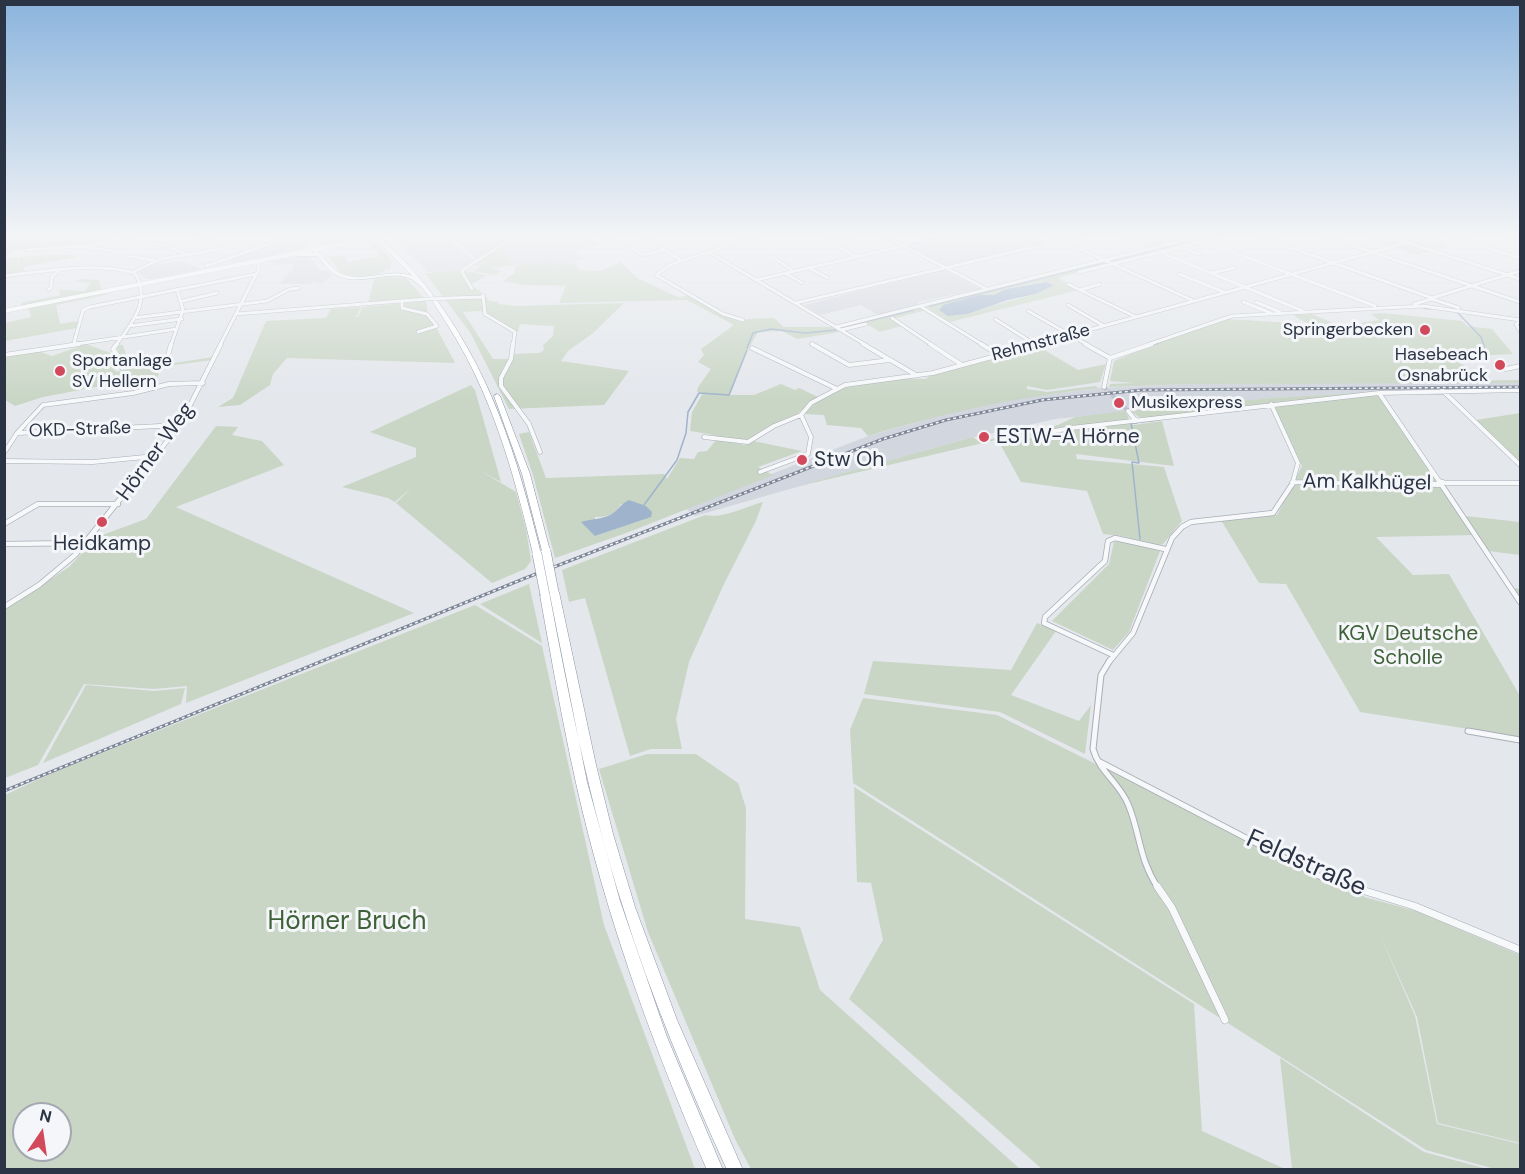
<!DOCTYPE html>
<html>
<head>
<meta charset="utf-8">
<style>
	body { margin:0 }
	#map { position:relative; width:1525px; height:1174px; overflow:hidden; background:#e4e7ec; font-family:"DM Sans",sans-serif }
	canvas { display:block }
	.frame { position:absolute; inset:0; border:6px solid #2b3445; pointer-events:none }
	.north { position:absolute; left:12px; top:1102px; width:60px; height:60px; box-sizing:border-box; background:#f4f6f9; border:2px solid #a4a8b1; border-radius:50%; rotate:13deg; font-size:16px; font-weight:700; line-height:24px; text-align:center; color:#2b3445 }
	.north::after { content:''; display:block; margin:auto; width:21px; height:27px; background:#d1495b; clip-path:polygon(50% 0,100% 100%,50% 72%,0 100%) }
</style>
</head>
<body>
<div id="map">
<canvas width="1525" height="1174"></canvas>
<div class="frame"></div>
<div class="north">N</div>
</div>
<script>
const context = document.querySelector('canvas').getContext('2d');
context.lineJoin = 'round';
function fillPath(path, color) { context.fillStyle = color; context.fill(path, 'evenodd'); }
function stroke(path, color, width, dash) { context.strokeStyle = color; context.lineWidth = width; context.lineCap = dash ? 'butt' : 'round'; context.setLineDash(dash || []); context.stroke(path); }
function drawText(font, color, halo, rows, align = 'center') {
  context.font = font + ' "DM Sans",sans-serif'; context.lineWidth = 6; context.setLineDash([]); context.textBaseline = 'middle'; context.strokeStyle = halo; context.fillStyle = color; for (const [text, x, y, turn = 0] of rows) {
    context.save(); context.translate(x, y); context.rotate((+turn || 0) * Math.PI / 180); context.textAlign = isNaN(turn) ? turn : align; if (halo) context.strokeText(text, 0, 0); context.fillText(text, 0, 0); context.restore();
  }
}
fillPath(new Path2D(`
	M316 235H360L364 239 320 246 314 244 308 236Z
	M404 235H444L474 260 459 270 428 272 391 237Z
	M451 235H578L603 243 574 251 586 259 570 263 553 265 550 261 516 265 499 244 476 259Z
	M959 235H990L1006 240 1031 235 1047 242 946 266 906 246Z
	M296 236 307 248 231 264 229 260Z
	M299 255 310 257 320 270 328 271 332 275 321 284 313 281 310 284H279L293 269V264L273 265V262H266Z
	M181 261 202 269 154 279H146L137 271 152 264 157 265Z
	M944 270 981 289 918 302V305L878 315 861 305 820 315 804 305Z
	M1311 383H1520V388L1409 390 1272 398 1055 419 962 440 695 516 685 508 868 436 967 408 1013 399 1099 388 1192 384Z`), '#d2d6de');
fillPath(new Path2D(`
	M5 235 13 236 109 235C98 250 34 249 13 251L5 258Z
	M1116 235H1219L1148 248Z
	M1382 235H1415L1451 246 1416 255 1368 239Z
	M373 241 389 257 392 263 391 268C378 276 355 280 341 272 336 268 332 261 328 256H344L348 262 381 256 367 242Z
	M501 247 516 265 550 261 553 265 576 263 580 270 600 271 621 262 637 278 680 298 687 295 740 322 748 319 774 318 784 327H831L840 332 797 339 782 331 758 332 748 349 730 395H754L781 384 795 390 799 388 818 397 797 414 769 426 744 442C725 439 709 433 690 431L692 412 703 393 697 392 698 387 711 369 698 362 704 355 701 349 734 325 687 300 559 303 566 286 523 285 503 281 514 273 516 265 492 268 502 271 496 275 472 271 480 267 473 265Z
	M66 254 78 257 24 267 25 273 5 275 6 258H18V269L19 257Z
	M1104 262 1108 264 1058 278 1078 290 950 322 925 306ZM1042 282 1054 285 1036 294 954 316 969 299 979 295H994L1007 289Z
	M461 270 487 275 471 285 485 295 489 301 499 302V304L516 306 624 303 592 334 568 351 561 361 629 371 604 405 509 409 470 332 425 273ZM478 311 486 312 489 316 518 332 520 324 554 326 553 336 543 345 544 350 539 353 514 354 513 361 509 359H493L463 312Z
	M386 277 406 278 425 299 368 304 374 279Z
	M83 279 99 280 102 291 21 307V303L61 295 58 290 85 291 91 283 76 281Z
	M116 290 101 296 56 305 60 324 78 321 77 328 5 341V323L31 317 28 307Z
	M426 301 428 312 405 308 401 310 425 314 435 325 455 363 287 358 273 374 270 385 240 405 218 407 233 398 266 321 326 318 331 309 361 307 357 316H353L358 317 362 307Z
	M917 307 923 309V311L892 319 901 326 880 332 865 323 841 328Z
	M1382 313 1462 321 1467 326 1492 329 1513 354 1436 358 1453 359 1483 378 1458 381 1520 380V383L1192 384 1109 387 1110 384 1134 383 1110 381 1114 361 1154 344 1227 319 1308 324 1293 315 1312 314 1335 324H1317L1340 326 1379 320 1371 314Z
	M86 344 113 354 123 365 113 369 117 372 131 368 120 356 117 348 119 345H123L127 358 155 366 213 357 212 360 160 367 156 386 133 392 138 379 43 397 15 406 5 400V356L36 350 52 356Z
	M1041 348 1078 370 1106 364 1100 382 1047 390 1027 386V389L1047 392 1095 386 1099 388C1017 397 947 412 868 436L861 428 827 425 824 415 804 414C833 381 885 378 926 379L929 376 1009 355 1012 356Z
	M471 385 475 390 501 482 479 470 516 492 526 529 531 561 525 569 492 583 396 503 411 488 395 502 388 498 342 487 416 457V448L370 432Z
	M1372 392 1148 418 1139 417 1131 411 1272 398Z
	M1375 395 1381 397 1465 516 1520 522V555L1488 551 1514 588 1520 589V602L1475 535 1376 537 1413 575 1449 574 1520 696V737L1360 712 1286 584 1259 583 1221 520 1277 515 1302 466 1275 408 1277 406Z
	M1125 411 1129 418 1125 420 1019 434 1058 425 1075 417Z
	M1520 413V462L1476 420Z
	M1162 421 1174 466 1076 454 1077 459 1164 467 1182 521 1163 544 1158 545 1122 536 1103 534 1087 491 1021 482 999 442 1019 438H1042L1044 434 1129 423 1134 425Z
	M216 426 238 427 232 435 262 441 284 465 176 507 414 613 186 703 187 686 154 689 84 684 38 765 5 778V609L69 567 97 537 146 519Z
	M529 432 546 478 664 474 667 479 680 458 694 459 698 452 707 451 717 439 745 445 753 441 802 451 758 467 773 475 629 532 555 558 533 475 519 434ZM621 504 646 506 650 517 595 536V517C608 517 614 515 621 504Z
	M1008 435 1013 436 795 487 973 437 980 442Z
	M763 502 755 523 723 586 689 662 676 719 682 749H651L630 756 585 598 569 602 562 570 705 515C723 519 745 507 763 502Z
	M1123 541 1160 551 1129 632 1113 650 1052 621 1109 564 1114 542Z
	M529 584 542 643 480 604Z
	M475 605 542 646 604 925 695 1169H5V795L54 772ZM24 1114H60V1150H24Z
	M1037 623 1056 631 1011 695 1079 721 1091 705 1085 754 1000 712 864 694 873 661 1011 670Z
	M86 685 154 691 185 688 181 704 43 763Z
	M863 698 997 715 1316 873 1360 890 1364 897 1416 911 1520 955V1143L1438 1123 1417 1017 1380 935 1415 1016 1437 1124 1520 1144V1169H1495L1426 1150 853 783 850 730Z
	M647 754H696L738 783 746 808 745 919 800 927 820 990 1020 1169H751L735 1139 648 932 599 769Z
	M854 787 1194 1004 1202 1131 1285 1169H1042L849 999 883 940 871 883 857 882Z
	M1280 1058 1424 1152 1487 1169H1292Z`), '#c9d6c5');
fillPath(new Path2D(`
	M1046 282 1054 285 1036 294 1008 300 967 314 948 316 939 310 943 305 979 295H994L1006 289Z
	M629 500 646 506 652 512 651 517 595 536 581 522C590 519 603 519 610 515 618 511 620 504 629 500Z`), '#9fb4cc');
stroke(new Path2D(`
	M910 244 952 235
	M930 306 1185 243
	M1424 308 1431 309
	M1457 312 1481 337 1486 352
	M852 325 914 310
	M1157 344 1160 342
	M747 348 753 333 771 329 805 333 836 330
	M1141 422 1158 420
	M1137 423H1131L1139 463 1132 462 1140 539
	M644 505 677 460 686 433 688 412 699 393 729 395 747 350`), '#9fb4cc', 1.5);
stroke(new Path2D(`
	M1104 387 1128 411`), '#bfc3cb', 4, [4, 1.5]);
const minorFar4 = new Path2D(`
	M194 235 208 238 222 246
	M600 235 626 245 642 255 664 250
	M640 235 682 261
	M852 235 827 241 857 257
	M882 235 987 289
	M1049 235 1194 301
	M1255 235 1432 298 1520 271
	M1321 235 1520 302
	M1384 235 1520 279
	M1446 235 1520 258
	M1506 235 1520 239
	M1201 240 1375 306
	M90 247C119 238 156 240 184 253
	M1180 247 1199 254
	M26 250 80 246 110 251
	M709 252 866 345
	M1160 252 1303 311
	M129 256 155 261
	M773 257 793 271
	M206 266 295 235
	M809 268 828 278
	M133 272 161 259 222 249V246
	M1079 272 1202 242
	M785 273 802 283
	M1211 273 1235 268
	M1179 274 1224 292
	M4 276C46 271 93 262 135 273 151 301 133 322 116 345
	M756 280 904 246
	M1068 284 1080 290
	M1100 284 1080 290 1136 317
	M472 289 462 272 464 269 517 235
	M48 290 51 288 52 277 58 271
	M483 295 485 314 515 332 513 345
	M452 298 482 297
	M183 301 217 293
	M402 301V308L427 314 437 326 418 332
	M1243 302 1271 313
	M1256 302 1280 312
	M796 303 1085 235
	M1414 304 1432 299 1459 308
	M1068 305 1104 326
	M920 306 983 345
	M1028 311 1088 345
	M236 314 427 299
	M134 318 267 301 290 289 299 288
	M892 318 932 345
	M995 319 1036 345
	M743 320 723 314 656 275 672 264 760 235
	M1520 321 1516 324 1520 331
	M129 326 182 319
	M836 327 1185 240 1221 235
	M841 330 866 324
	M74 343 83 310 90 307 256 274
	M812 344 814 345
	M70 345 177 329
	M171 345 183 310 177 289
	M220 345 259 269 258 261
	M1034 345 1435 235
	M1147 345 1232 316 1423 306 1520 320`);
const minorFar3 = new Path2D(`
	M117 344 113 349 124 364 122 368
	M513 344 511 359 501 378V386L529 424 540 452
	M812 344 849 365 890 360
	M863 344 916 375
	M930 344 962 365
	M981 344 999 355
	M1034 344 1036 345
	M1085 344 1110 358
	M752 348 837 389
	M4 355 79 344
	M168 356 171 344
	M1506 369 1520 366
	M1104 387 1110 358 1152 344
	M1442 390 1520 465
	M1379 393 1439 481 1446 483H1520
	M1271 404 1298 463 1292 485
	M1128 411 1136 421
	M18 433 180 425
	M1033 435 1071 428 1379 393 1520 390
	M704 437 748 442 774 426 801 415 811 403 845 385 933 373 1040 344
	M4 453 17 433 43 405 133 393 169 384 203 383
	M4 461 93 462 155 456
	M760 472 808 454 811 437 801 415
	M1292 482 1441 485
	M132 485 180 425 221 344`);
const minorFar2 = new Path2D(`
	M1373 483 1441 484 1520 602
	M4 524 38 504H118
	M4 544 85 543
	M4 607 39 585 75 555 133 483
	M1113 655 1044 623 1045 617 1105 561 1108 541 1115 538 1165 549
	M1109 662 1133 633 1172 538 1182 527 1191 522 1273 513 1293 483`);
const minorFar1 = new Path2D(`
	M1110 660 1101 675 1093 749C1099 771 1120 784 1128 804 1141 835 1138 857 1158 888
	M1468 731 1520 740
	M1100 762 1323 878 1354 888`);
const minor = new Path2D(`
	M1157 886 1172 908 1225 1020
	M1349 886 1414 906 1520 950`);
const tertiary = new Path2D(`
	M302 235 315 250`);
const secondary = new Path2D(`
	M4 311 390 235`);
const motorway = new Path2D(`
	M381 241C397 251 414 271 426 286 490 367 517 455 541 554L540 556H534L533 554C514 473 492 394 447 324 441 314 426 290 417 283 393 264 359 291 333 273 327 269 323 262 318 256H298L295 254 298 252 315 253 313 250 317 249C324 257 330 268 340 273 363 284 389 267 412 276L379 243V242Z
	M497 394 500 396 530 474 550 551 549 553 546 554 542 551 522 474 494 396Z
	M554 589 559 592 596 765 613 834 635 907 677 1020 743 1170H727C688 1084 651 997 623 907 590 804 569 698 549 592Z
	M545 592 550 595 587 782 620 901 667 1037 723 1170H707C656 1053 612 933 582 809 565 738 553 667 540 595Z`);
stroke(minorFar4, '#a9aeb7', 4);
stroke(minorFar3, '#a9aeb7', 5);
stroke(minorFar2, '#a9aeb7', 6);
stroke(minorFar1, '#a9aeb7', 7);
stroke(minor, '#a9aeb7', 8);
stroke(tertiary, '#a9aeb7', 4.5);
stroke(secondary, '#a9aeb7', 4.5);
stroke(motorway, '#8b94a3', 1);
stroke(minorFar4, '#f7f8fa', 3);
stroke(minorFar3, '#f7f8fa', 4);
stroke(minorFar2, '#f7f8fa', 4.5);
stroke(minorFar1, '#f7f8fa', 5);
stroke(minor, '#f7f8fa', 7);
stroke(tertiary, '#f7f8fa', 4);
stroke(secondary, '#fff', 4);
fillPath(motorway, '#fff');
const rail = new Path2D(`
	M4 791 523 579 883 439 946 420 1042 400 1142 390 1520 387`);
stroke(rail, '#7d8696', 3);
stroke(rail, '#f4f6f9', 1.5, [3]);
const minorBridge = new Path2D(`
	M427 299 452 298`);
const motorwayBridgeFar1 = new Path2D(`
	M373 235 381 242`);
const motorwayBridge = new Path2D(`
	M546 551 554 592
	M537 554 545 595`);
stroke(minorBridge, '#a9aeb7', 4, []);
stroke(motorwayBridgeFar1, '#8b94a3', 6, []);
stroke(motorwayBridge, '#8b94a3', 10, []);
stroke(minorBridge, '#f7f8fa', 3);
stroke(motorwayBridgeFar1, '#fff', 5);
stroke(motorwayBridge, '#fff', 9);
const sky = context.createLinearGradient(0, 0, 0, 399);
sky.addColorStop(0, '#8bb4dd');
sky.addColorStop(0.59, '#f3f4f6');
sky.addColorStop(1, '#f3f4f600');
context.fillStyle = sky;
context.fillRect(0, 0, 1525, 399);
for (const [x, y, r, color] of [
	[1425,330,6,"#d1495b"],
	[1500,365,6,"#d1495b"],
	[60,371,6,"#d1495b"],
	[1119,403,6,"#d1495b"],
	[984,437,6,"#d1495b"],
	[802,460,6,"#d1495b"],
	[102,522,6,"#d1495b"]
]) { const dot = new Path2D(); dot.arc(x, y, r, 0, 2 * Math.PI); context.fillStyle = color; context.fill(dot); stroke(dot, '#f4f6f9', 2); }
drawText('18px', '#2b3445', '#f4f6f9', [
	["Springerbecken",1413,330],
	["Hasebeach",1488,355],
	["Osnabrück",1488,376],
	["Sportanlage",72,361,"left"],
	["SV Hellern",72,382,"left"],
	["Musikexpress",1131,403,"left"]
], 'right');
drawText('18px', '#2b3445', '#f4f6f9', [
	["Rehmstraße",1041,343,-15],
	["OKD-Straße",80,430,-2]
]);
drawText('21px', '#2b3445', '#f4f6f9', [
	["ESTW-A Hörne",996,437],
	["Stw Oh",814,460],
	["Heidkamp",102,544,"center"]
], 'left');
drawText('21px', '#2b3445', '#f4f6f9', [
	["Hörner Weg",156,452,-54],
	["Am Kalkhügel",1367,483,1]
]);
drawText('21px', '#3f6138', '#f4f6f9', [
	["KGV Deutsche",1408,634],
	["Scholle",1408,658]
]);
drawText('26px', '#2b3445', '#f4f6f9', [
	["Feldstraße",1306,864,24]
]);
drawText('26px', '#3f6138', '#f4f6f9', [
	["Hörner Bruch",347,922]
]);
</script>
</body>
</html>
